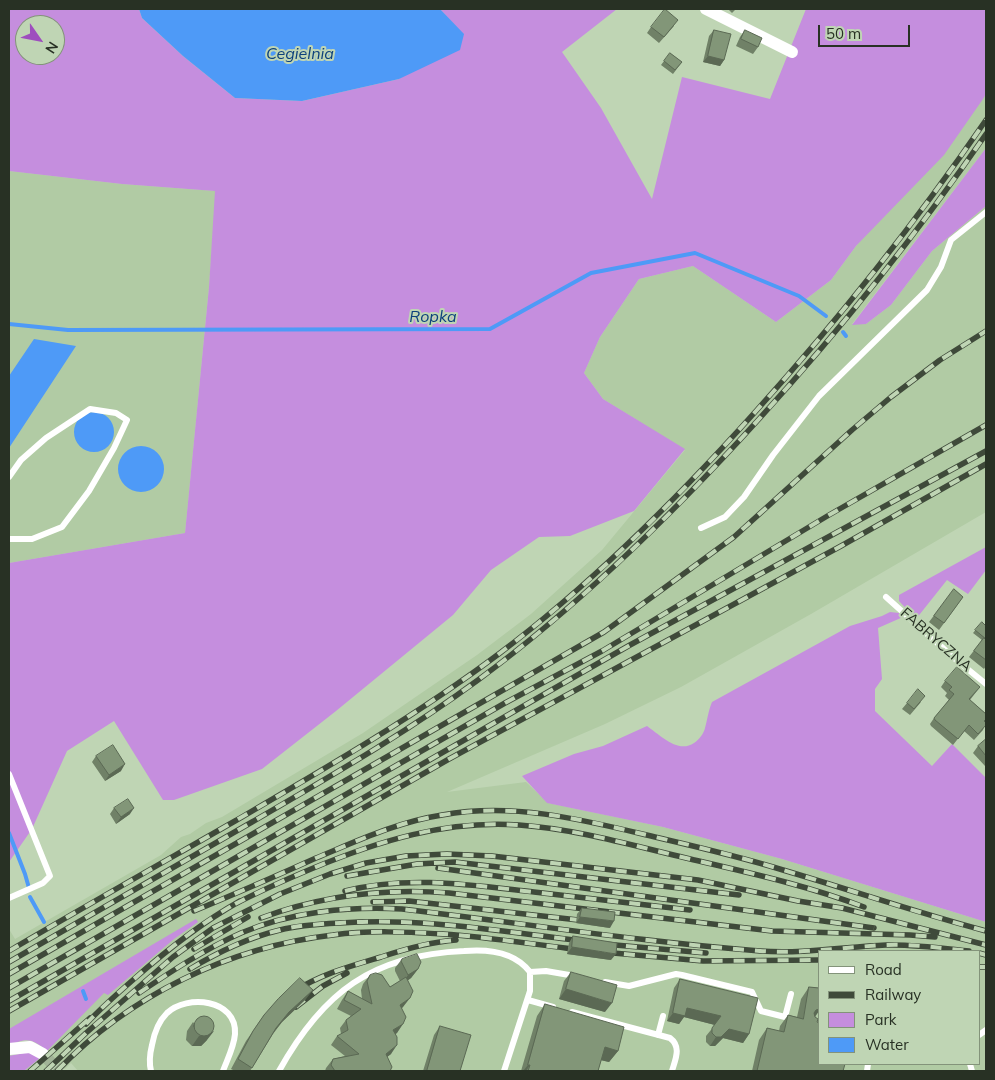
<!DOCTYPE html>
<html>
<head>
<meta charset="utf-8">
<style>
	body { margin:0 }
	#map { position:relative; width:995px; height:1080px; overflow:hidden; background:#bfd5b4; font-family:Mulish,sans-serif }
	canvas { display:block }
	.frame { position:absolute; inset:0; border:10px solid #283124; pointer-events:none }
	.legend { position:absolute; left:818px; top:950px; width:162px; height:115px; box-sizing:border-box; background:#bfd5b4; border:1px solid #83937a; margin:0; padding:6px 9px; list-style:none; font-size:15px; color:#283124 }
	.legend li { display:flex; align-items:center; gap:10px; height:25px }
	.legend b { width:25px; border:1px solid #83937a }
	.north { position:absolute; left:15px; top:15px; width:50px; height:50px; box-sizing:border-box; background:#bfd5b4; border:1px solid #83937a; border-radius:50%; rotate:123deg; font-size:14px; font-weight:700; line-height:20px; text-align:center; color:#283124 }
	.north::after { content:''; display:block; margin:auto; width:18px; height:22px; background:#9e4ebe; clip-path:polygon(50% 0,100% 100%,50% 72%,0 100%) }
	.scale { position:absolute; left:818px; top:25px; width:92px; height:22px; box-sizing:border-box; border:2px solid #283124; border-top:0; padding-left:6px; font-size:15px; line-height:18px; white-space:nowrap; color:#283124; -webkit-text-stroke:4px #bfd5b4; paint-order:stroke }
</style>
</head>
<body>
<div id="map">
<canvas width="995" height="1080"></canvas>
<div class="frame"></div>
<ul class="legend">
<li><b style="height:6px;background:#fff"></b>Road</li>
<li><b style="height:6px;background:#3f4a3a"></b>Railway</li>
<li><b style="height:14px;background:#c58ede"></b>Park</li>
<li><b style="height:14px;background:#4e9af7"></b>Water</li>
</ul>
<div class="north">N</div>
<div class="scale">50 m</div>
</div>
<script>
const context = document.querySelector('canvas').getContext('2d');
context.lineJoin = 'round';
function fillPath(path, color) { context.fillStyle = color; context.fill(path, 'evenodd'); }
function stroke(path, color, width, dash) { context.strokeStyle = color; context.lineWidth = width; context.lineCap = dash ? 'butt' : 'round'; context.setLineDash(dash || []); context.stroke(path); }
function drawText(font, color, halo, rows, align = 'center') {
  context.font = font + ' Mulish,sans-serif'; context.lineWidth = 4; context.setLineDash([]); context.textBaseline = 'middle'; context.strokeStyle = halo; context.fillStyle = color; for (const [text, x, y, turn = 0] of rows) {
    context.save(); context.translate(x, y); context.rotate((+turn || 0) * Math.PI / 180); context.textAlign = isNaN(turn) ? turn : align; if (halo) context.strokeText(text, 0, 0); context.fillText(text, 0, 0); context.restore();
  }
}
fillPath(new Path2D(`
	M986 94V148L852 324H866L891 305 932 251 986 206V512L811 614 681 687 605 724 447 792 526 782 548 803 663 827 782 859 986 922V1071H78L71 1063 65 1069 35 1041 25 1039 9 1045V929L15 939 161 855 181 837 190 834 206 823 222 817 363 733 477 655 531 614 602 550 685 450 603 399 584 373 600 337 639 279 693 266 776 322 831 280 856 246ZM819 951H979V1064H819Z
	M9 171 122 184 216 191 209 287 185 533 9 563Z
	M40 1058 52 1071H24Z`), '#b1cba4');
fillPath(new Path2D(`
	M9 9H139L142 18 183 56 235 98 302 101 399 79 463 34 440 9H617L562 52 601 108 652 199 682 77 770 99 806 9H986V94L983 99 944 155 856 246 831 280 776 322 693 266 639 279 600 337 584 373 603 399 685 449 634 511 570 536 539 537 491 570 453 615 336 711 262 769 174 800H163L114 721 67 751 32 829 9 862V563L185 533 209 287 215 191 122 184 9 171ZM25 25H55V55H25Z
	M986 148V206L932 251 891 305 866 324 852 325Z
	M986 547V570L968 594 947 580 916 619 899 601V595Z
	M890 612 899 613 903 617 878 628 882 679 875 689V711L932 766 952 744 986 778V922L782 859 663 827 547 803 522 776 574 754 603 746 647 726C660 735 678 754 694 743 699 740 704 733 705 728 708 717 708 712 712 702L850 626 882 616Z
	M196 919 198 922 174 939 108 995 104 993 47 1051C31 1038 28 1038 9 1045V1029Z
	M29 1052 40 1058 24 1071H9V1056Z`), '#c58ede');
fillPath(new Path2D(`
	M139 9H440L464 34 460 50 399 79 302 101 235 98 183 56 142 18Z
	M34 339 76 346 9 448V376Z
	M74 432a20 20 0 1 1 40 0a20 20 0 1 1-40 0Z
	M118 469a23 23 0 1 1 46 0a23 23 0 1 1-46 0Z`), '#4e9af7');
stroke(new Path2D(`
	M9 324 68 330 490 329 591 273 695 253 799 296 826 316
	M843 332 846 336
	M9 833 25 874 29 888
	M30 897 44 922
	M83 991 86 999`), '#4e9af7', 4);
stroke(new Path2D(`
	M43 1054 59 1071`), '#a1b497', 12, [12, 6]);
stroke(new Path2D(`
	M9 477 21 460 46 438 90 409 116 413 127 420 114 448 89 491 62 527 32 539H9
	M701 528 725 517 744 497 773 455 819 396 927 290 941 267 951 240 986 212
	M886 597 954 658 986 684
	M9 774 50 876 43 883 9 898
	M530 972 546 971 575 976
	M605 982 629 986 676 974 682 975 752 992 761 1011 785 1017 791 994
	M528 1000 553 1007
	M572 1012 670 1038C682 1047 675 1060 672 1071
	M658 1035 663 1016
	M979 1035 986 1030
	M970 1064 972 1071
	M151 1071C149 1063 150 1053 152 1045 154 1034 159 1021 167 1013 187 994 237 999 235 1034 234 1047 227 1060 223 1071
	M279 1071C323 992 372 955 464 951 487 949 515 952 530 972V991L504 1071
	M867 1071 868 1064`), '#fff', 6);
stroke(new Path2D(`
	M706 9 792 52
	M9 1049 30 1047 43 1054`), '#fff', 12);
const rail = new Path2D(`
	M438 868 874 928
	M347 876 417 864 455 862 739 895
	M345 891C408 875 471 885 534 892 586 898 638 904 690 910
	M373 902 409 901 587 921
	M235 904C260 891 285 880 311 869 378 841 446 820 519 825 576 829 631 845 686 858 746 872 806 885 864 907
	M194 911C235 894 276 876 316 858 357 841 397 822 442 815 515 802 584 820 655 837 698 847 741 857 783 870 851 890 918 913 986 931
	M261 918C320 896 385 888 449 893L772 931 910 935 935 937
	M604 944 706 953
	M194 949 248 917
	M9 951C84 907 160 864 235 821 326 768 416 716 500 653 594 582 677 499 756 411 839 319 916 222 986 120
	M602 952 703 961 819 960
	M979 953 986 955
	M9 962C90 915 171 869 252 822 329 777 406 733 478 680 581 604 673 514 759 419 841 329 917 234 986 134
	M979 967H986
	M190 969C218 952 247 938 280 930 299 925 320 924 340 923 422 917 503 932 584 941
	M9 974 604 632 734 537 852 430 891 397 940 360 986 331
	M9 988 505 703 602 651 829 515 986 425
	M295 991C321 974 351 966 381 957 405 949 429 942 456 940
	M139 993C172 971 205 949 241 933 290 912 349 906 402 909 522 923 641 942 760 951 803 954 844 947 886 945 913 944 941 948 969 951
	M9 1001 630 645 986 451
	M296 1007 323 986 347 973
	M9 1011 449 759 841 546 986 464
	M86 1024C101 1008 118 993 134 979 168 949 201 923 240 901
	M30 1071 90 1018
	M46 1071 86 1033 173 957 213 928 280 894 330 874 366 863 406 856 447 854 492 856 698 880 798 901 842 908 986 945
	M57 1071C130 995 229 947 333 935 369 930 407 932 443 934 489 937 536 945 582 950`);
stroke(rail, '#3f4a3a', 5.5);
stroke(rail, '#bfd5b4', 4, [11]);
fillPath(new Path2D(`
	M728 9H736L732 13Z
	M674 26 659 43 647 33 651 27Z
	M714 30 724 60 720 66 703 62 709 36Z
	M745 30 758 47 753 54 736 46 740 37Z
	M670 53 682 62 673 74 661 65Z
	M954 589 963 597 939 630 929 622Z
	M982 622 986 638 985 639 986 640V666L984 669 969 657 982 640 973 633Z
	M945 681 980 687 970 700 986 714V720L983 730 974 740 964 731 953 745 931 726 930 724 934 718 949 700 945 696 947 693 941 687Z
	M921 702 910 715 902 709 907 703Z
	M986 739V765L985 766 973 753 978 746Z
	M96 756 121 771 105 781 92 762Z
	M114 808 130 814 116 824 110 814Z
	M582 908 610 928 576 923 577 914Z
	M573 936 611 960 567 954 569 943Z
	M402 959 418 969 411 978 407 981 403 1007 402 1008 397 1033 395 1034 391 1054 387 1057 390 1071H325L326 1068 333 1059 345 1056 331 1045 337 1036 341 1034 340 1028 346 1020 351 1016 337 1009 342 1000 348 991 362 999 361 990 363 984 370 975 390 987 400 981 395 971V968Z
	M571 972 605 1012 559 999 564 981Z
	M680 979 749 1034 743 1043 723 1038 715 1046H710L706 1042V1036L715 1025 684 1017 679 1024 667 1021 674 988Z
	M809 987 819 988V1011L815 1017 843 1071H752L759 1040 767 1028 779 1031 780 1026 788 1015 797 1017 801 999Z
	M306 999 282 1022 273 1034 250 1071H235L231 1069 246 1041 264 1015Z
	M545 1004 618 1051 609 1062 601 1060 598 1071H521L537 1016Z
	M193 1022 207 1040 201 1046H192L186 1040 187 1031Z
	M440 1026 460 1071H423L434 1035Z`), '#708167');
fillPath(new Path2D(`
	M708 56 724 60 720 66 703 62Z
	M125 764 121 771 105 781 109 775Z
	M134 808 130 814 116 824 121 817Z
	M580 917 614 921 610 928 576 923Z
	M572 947 616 954 611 960 567 954Z
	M418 969 411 978 402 984 408 975Z
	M566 989 612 1003 605 1012 559 999Z
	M313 990 306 999 282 1022 269 1038 276 1028 289 1012Z
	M410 998 403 1007 393 1014 400 1005Z
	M819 1005V1011L812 1020 808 1021Z
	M687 1008 721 1016 715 1025 684 1017 679 1024 667 1021 673 1013Z
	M403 1024 397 1033 387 1039 393 1030Z
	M729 1029 749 1034 743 1043 723 1038 715 1046H710L716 1037Z
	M214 1031 207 1040 201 1046H192L199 1036Z
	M397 1045 391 1054 379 1063 386 1054Z
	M605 1047 618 1051 609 1062 596 1059Z
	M528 1065H530L526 1071H523Z`), '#5b6954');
const building = new Path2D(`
	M665 9 678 20 664 37 651 27Z
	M714 30 731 34 724 60 708 56Z
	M745 30 762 38 758 47 741 39Z
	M670 53 682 62 675 70 664 61Z
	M954 589 963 597 944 623 934 616Z
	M982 622 986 626V639L975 630Z
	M984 638 986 640V660L974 651Z
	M957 667 980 687 969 699 986 714V719L984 721 986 723V725L978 734 969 725 958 739 935 720 934 718 954 694 949 690 952 687 945 681Z
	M918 689 925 696 914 709 907 703Z
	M986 739V756L978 746Z
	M113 745 125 764 109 775 96 756Z
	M128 799 134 808 121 817 114 808Z
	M582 908 615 912 614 921 580 917Z
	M573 936 617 943 616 954 572 947Z
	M417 954 421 962 418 969 408 975 401 961 402 959Z
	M571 972 617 985 612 1003 566 989Z
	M376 973 382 975 390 987 406 977 413 991 410 998 400 1005 406 1017 403 1024 393 1030 397 1037V1045L386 1054 392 1067 390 1071H335L331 1065 333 1059 359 1054 337 1036 348 1030 346 1020 361 1009 344 1000 348 991 372 1004 367 981 370 975Z
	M300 978 313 990 289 1012 276 1028 252 1068 238 1059 253 1031 264 1015 278 999Z
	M680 979 758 998 749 1034 729 1029 721 1037H716L712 1033V1028L721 1016 687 1008 685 1016 673 1013Z
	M809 987 819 988V1009L816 1010 814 1013 815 1017 818 1019 817 1022 819 1023V1064H845L843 1071H757L767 1028 784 1032 788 1015 803 1019Z
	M545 1004 624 1027 618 1051 605 1047 598 1071H528L530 1065H528Z
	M194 1026a10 10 0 1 1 20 0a10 10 0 1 1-20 0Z
	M440 1026 471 1035 460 1071H427Z`);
fillPath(building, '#829678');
stroke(building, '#5b6954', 1);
drawText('15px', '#283124', '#bfd5b4', [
	["FABRYCZNA",936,640,41]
]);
drawText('italic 16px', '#0d417c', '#bfd5b4', [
	["Cegielnia",300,54],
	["Ropka",433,317]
]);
</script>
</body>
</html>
